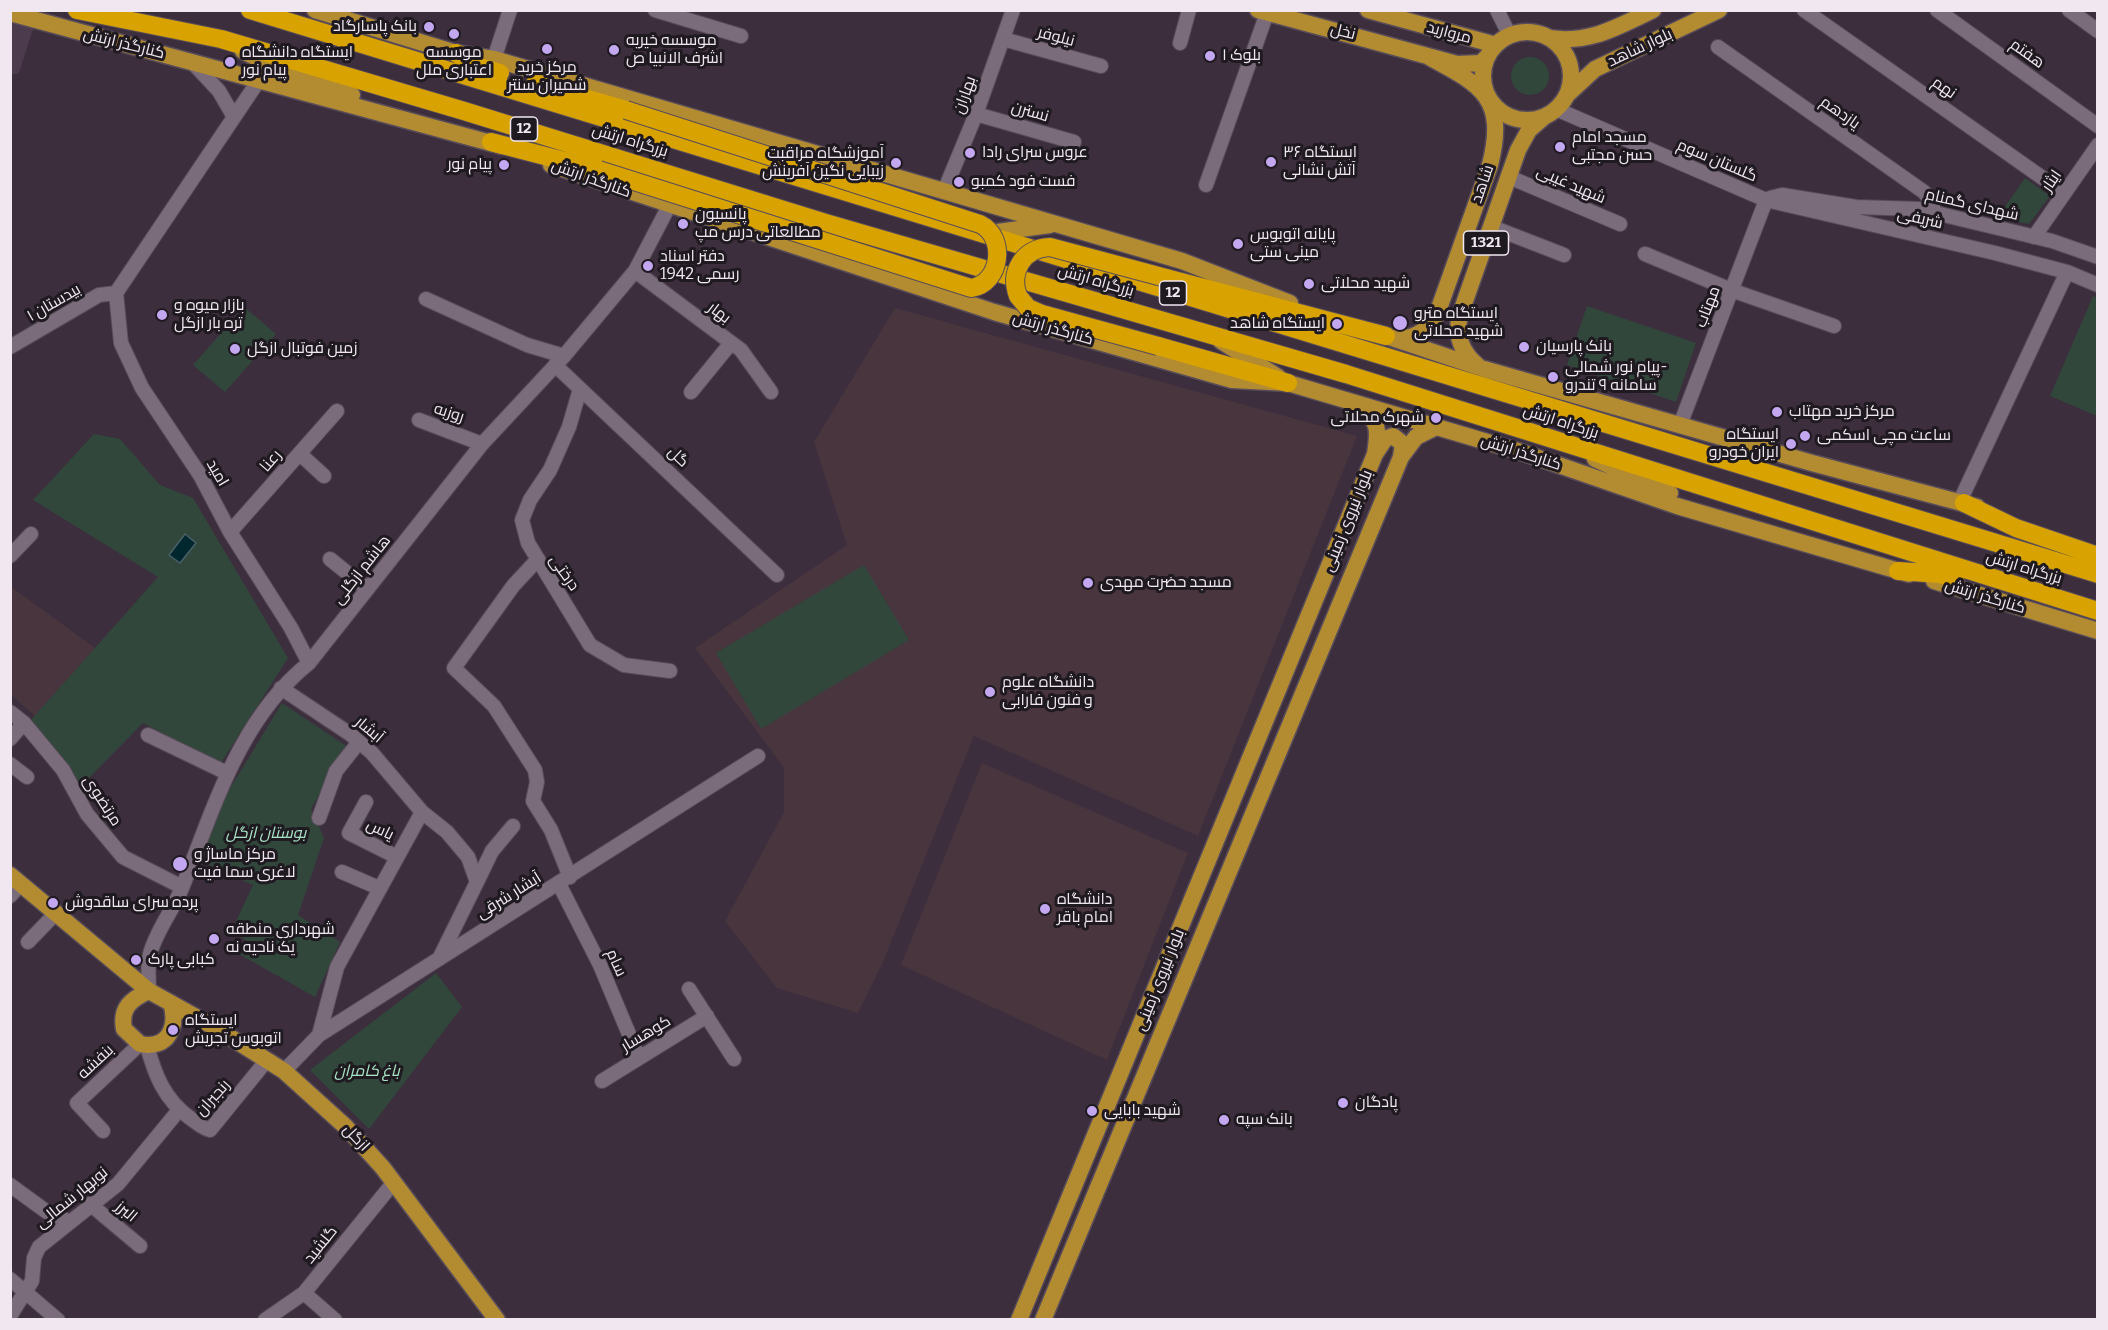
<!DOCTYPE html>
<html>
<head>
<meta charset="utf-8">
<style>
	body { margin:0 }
	#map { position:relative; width:2108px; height:1330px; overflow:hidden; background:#3c2e3d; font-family:Bitter,serif }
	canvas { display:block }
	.frame { position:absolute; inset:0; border:12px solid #f0e7f1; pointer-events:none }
</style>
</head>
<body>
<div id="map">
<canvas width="2108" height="1330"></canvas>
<div class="frame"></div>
</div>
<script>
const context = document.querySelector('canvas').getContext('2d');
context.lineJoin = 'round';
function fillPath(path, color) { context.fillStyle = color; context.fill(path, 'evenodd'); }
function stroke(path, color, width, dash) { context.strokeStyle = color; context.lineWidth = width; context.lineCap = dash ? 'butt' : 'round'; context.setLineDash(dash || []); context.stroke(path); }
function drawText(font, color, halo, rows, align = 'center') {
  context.font = font + ' Bitter,Cairo,serif'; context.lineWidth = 6; context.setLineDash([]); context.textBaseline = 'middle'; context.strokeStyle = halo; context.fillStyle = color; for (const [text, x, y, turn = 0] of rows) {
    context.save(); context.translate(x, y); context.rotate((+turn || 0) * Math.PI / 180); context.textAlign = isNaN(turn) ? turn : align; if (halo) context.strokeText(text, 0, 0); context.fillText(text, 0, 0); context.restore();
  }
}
fillPath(new Path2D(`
	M11 19 34 26 19 73 11 75Z`), '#4c3a4d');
fillPath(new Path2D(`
	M895 308 1357 436 1198 836 974 736 883 962 858 1013 777 988 725 921 784 812V768L695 648 847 545 814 442Z
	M10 586 95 648 35 716 11 695Z
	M982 763 1188 853 1107 1060 901 965Z`), '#48353e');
fillPath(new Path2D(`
	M1511 76a19 19 0 1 1 38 0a19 19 0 1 1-38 0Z
	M2025 178 2050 196 2029 224 1997 218Z
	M2093 296 2098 298 2097 416 2050 396Z
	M1587 306 1696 343 1676 402 1567 365Z
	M244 307 276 334 225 392 193 365Z
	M94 434 120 439 160 485 193 498 288 658 221 763 143 723 82 785 30 721 158 577 33 500Z
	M864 565 909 640 761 729 716 653Z
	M282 703 348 747 311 809 324 838 298 915 340 942 315 997 239 954 246 940 231 932 253 885 198 860 226 795Z
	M436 973 462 1007 369 1129 310 1070Z`), '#31473c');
const water = new Path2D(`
	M185 534 196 543 180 563 169 555Z`);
fillPath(water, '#00262e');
stroke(water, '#486068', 1.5);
const minor = new Path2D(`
	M655 10 741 36
	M1497 10 1510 36
	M1804 10 2064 193
	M1937 10 2098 126
	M2069 10 2098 31
	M1003 39 1101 66
	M1180 43 1189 10
	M1718 47 1924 192 1931 201 1935 213
	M494 59 510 10
	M191 61 219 91 234 117
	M1556 109 1766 200 1995 253 2067 272 2098 285
	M976 114 1074 142
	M1509 177 1620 224
	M1206 185 1267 13
	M945 189 976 114 1013 10
	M1770 198 1782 195 1856 207 1919 209 2052 241 2098 257
	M1492 227 1564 255
	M2034 237 2098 145
	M1645 254 1731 290 1834 326
	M635 271 741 350 771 392
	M116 293 121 343 142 388 200 475 230 532 291 628 309 663
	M116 293 259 80
	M426 299 527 345 564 356
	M10 347 99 295 116 293
	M555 365 777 575
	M580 389 569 427 550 470 530 500 522 520 528 543 590 645 624 665 670 671
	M691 392 731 343
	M419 420 482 444
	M1680 425 1766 200
	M300 454 324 476
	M1960 501 2067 272
	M230 532 337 411
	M10 556 31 534
	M330 559 367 589
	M538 559 513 586 454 668 494 706 535 770 537 782 533 801 551 830 570 877
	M281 688 350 734 372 753 422 812 447 832 468 857 477 882 439 959
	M10 712 24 723 63 770 87 814 123 857 182 887
	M148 735 227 773
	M10 739 24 723
	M10 764 27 777
	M366 802 349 833 397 857
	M319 818 336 771 359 742
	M342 872 379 888
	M477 882 492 851 513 826
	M559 884 600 965 639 1058
	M10 896 21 884
	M28 942 56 913
	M689 989 734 1059
	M149 991C149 979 147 965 150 954 156 931 173 910 182 888 214 808 239 719 309 663L482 444 564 356 635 271 669 206
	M319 1035 337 967 422 812
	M147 1046C155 1075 164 1099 190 1118 196 1122 202 1128 210 1130L267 1060
	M284 1071 319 1035 758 756
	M602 1081 707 1016
	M103 1131 77 1103 140 1044
	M10 1185 47 1212 68 1221
	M90 1204 140 1246
	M10 1279 58 1320
	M304 1293 335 1320
	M10 1316 32 1281 34 1258 39 1247 118 1184 179 1110
	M265 1320 304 1293 394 1182`);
const major = new Path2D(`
	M315 10 456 53 494 59 1182 261 1290 303
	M1258 10 1457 64 1481 63 1488 56
	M1368 10 1496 45
	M10 13 502 146
	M1483 76a44 44 0 1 1 88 0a44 44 0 1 1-88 0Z
	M1549 38C1590 44 1617 27 1653 10
	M243 51 284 72 352 95
	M1568 94 1595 69 1719 10
	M551 165 994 312 1232 380 1288 383 1521 452 1677 506 1909 574
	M983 234 1050 225
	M1374 332 1484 369 1812 463 1977 507
	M1396 338C1414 340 1428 330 1437 314L1490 165C1507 97 1481 85 1427 56
	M1221 341 1278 377
	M1478 366C1461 352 1455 335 1460 315L1518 150 1529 130 1544 117
	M1375 454 1385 439 1393 436 1403 444 1401 457
	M1595 459 1670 493
	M1934 581 2098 631
	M10 875 149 991 214 1027 284 1071 346 1127 383 1168 497 1320
	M149 991C131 999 120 1008 124 1029L140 1044C169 1050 178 1026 171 1003
	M1019 1320 1375 454C1379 428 1379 423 1360 405
	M1043 1320 1401 457 1416 437 1436 427`);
const highway = new Path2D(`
	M77 10 221 39 464 111 826 223 1346 374 2098 611
	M250 10 2098 574
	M456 53 477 66 500 73
	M535 84 626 110
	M491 142 599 170
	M1166 278 1386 336
	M1158 346 1288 383
	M1964 503 2016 528 2098 556
	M1898 571 1940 574 1955 579`);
stroke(minor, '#584c59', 16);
stroke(major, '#584c59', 19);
stroke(highway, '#584c59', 20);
stroke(minor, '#7b6c7c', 14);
stroke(major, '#b38c32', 16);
stroke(highway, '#d8a200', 18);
const highwayBridge = new Path2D(`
	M599 170 971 288C1001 284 1007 237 980 224L626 110
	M1158 346 1042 314 1028 308 1018 296C1009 272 1023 248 1050 247L1166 278`);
stroke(highwayBridge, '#584c59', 20, []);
stroke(highwayBridge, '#d8a200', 18);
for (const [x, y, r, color] of [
	[429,27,6,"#c4a7f1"],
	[454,34,6,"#c4a7f1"],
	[547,49,6,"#c4a7f1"],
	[614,50,6,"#c4a7f1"],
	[1210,56,6,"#c4a7f1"],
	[230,62,6,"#c4a7f1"],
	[1560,147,6,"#c4a7f1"],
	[970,153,6,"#c4a7f1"],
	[1271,162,6,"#c4a7f1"],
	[896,163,6,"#c4a7f1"],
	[504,165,6,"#c4a7f1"],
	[959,182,6,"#c4a7f1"],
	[683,224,6,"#c4a7f1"],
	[1238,244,6,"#c4a7f1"],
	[648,266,6,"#c4a7f1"],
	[1309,284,6,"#c4a7f1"],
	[162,315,6,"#c4a7f1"],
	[1400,323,8,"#c4a7f1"],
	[1337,324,6,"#c4a7f1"],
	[1524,347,6,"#c4a7f1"],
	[235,349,6,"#c4a7f1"],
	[1553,377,6,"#c4a7f1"],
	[1777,412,6,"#c4a7f1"],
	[1436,418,6,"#c4a7f1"],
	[1805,436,6,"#c4a7f1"],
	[1791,444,6,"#c4a7f1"],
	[1088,583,6,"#c4a7f1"],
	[990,692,6,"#c4a7f1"],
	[180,864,8,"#c4a7f1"],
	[53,903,6,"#c4a7f1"],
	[1045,909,6,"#c4a7f1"],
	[214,939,6,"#c4a7f1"],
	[136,960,6,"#c4a7f1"],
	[173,1030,6,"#c4a7f1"],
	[1343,1103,6,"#c4a7f1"],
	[1092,1111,6,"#c4a7f1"],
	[1224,1120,6,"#c4a7f1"]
]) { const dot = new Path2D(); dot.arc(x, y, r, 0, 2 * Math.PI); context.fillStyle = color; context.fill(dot); stroke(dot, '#1f1920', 2); }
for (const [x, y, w] of [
	[524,129,27],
	[1486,243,45],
	[1173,293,27]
]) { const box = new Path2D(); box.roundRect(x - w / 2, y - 12, w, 24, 4.5); context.fillStyle = '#1f1920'; context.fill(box); stroke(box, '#f0e7f1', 1.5); }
drawText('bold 15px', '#f0e7f1', null, [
	["12",524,129],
	["1321",1486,243],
	["12",1173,293]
]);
drawText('16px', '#f0e7f1', '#1f1920', [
	["بانک پاسارگاد",417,27,"right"],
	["موسسه خیریه",626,41],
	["اشرف الانبیا ص",626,59],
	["ایستگاه دانشگاه",242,53],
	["پیام نور",242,71],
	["موسسه",454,53,"center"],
	["اعتباری ملل",454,71,"center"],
	["۱ بلوک",1222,56],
	["مرکز خرید",547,68,"center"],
	["شمیران سنتر",547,86,"center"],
	["مسجد امام",1572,138],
	["حسن مجتبی",1572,156],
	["عروس سرای رادا",982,153],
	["ایستگاه ۳۶",1283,153],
	["آتش نشانی",1283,171],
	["آموزشگاه مراقبت",884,154,"right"],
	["زیبایی نگین آفرینش",884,172,"right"],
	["پیام نور",492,165,"right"],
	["فست فود کمبو",971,182],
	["پانسیون",695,215],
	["مطالعاتی درس مپ",695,233],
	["پایانه اتوبوس",1250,235],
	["مینی ستی",1250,253],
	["دفتر اسناد",660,257],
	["رسمی 1942",660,275],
	["شهید محلاتی",1321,284],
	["بازار میوه و",174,306],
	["تره بار ازگل",174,324],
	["ایستگاه مترو",1414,314],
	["شهید محلاتی",1414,332],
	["ایستگاه شاهد",1325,324,"right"],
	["بانک پارسیان",1536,347],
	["زمین فوتبال ازگل",247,349],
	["پیام نور شمالی-",1565,368],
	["سامانه ۹ تندرو",1565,386],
	["مرکز خرید مهتاب",1789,412],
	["شهرک محلاتی",1424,418,"right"],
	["ایستگاه",1779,435,"right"],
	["ایران خودرو",1779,453,"right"],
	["ساعت مچی اسکمی",1817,436],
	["مسجد حضرت مهدی",1100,583],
	["دانشگاه علوم",1002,683],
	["و فنون فارابی",1002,701],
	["مرکز ماساژ و",194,855],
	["لاغری سما فیت",194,873],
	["دانشگاه",1057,900],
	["امام باقر",1057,918],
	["پرده سرای ساقدوش",65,903],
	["شهرداری منطقه",226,930],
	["یک ناحیه نه",226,948],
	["کبابی پارک",148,960],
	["ایستگاه",185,1021],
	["اتوبوس تجریش",185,1039],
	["پادگان",1355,1103],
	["شهید بابایی",1104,1111],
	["بانک سپه",1236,1120]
], 'left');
drawText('16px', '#f0e7f1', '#1f1920', [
	["نخل",1343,32,14],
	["مروارید",1449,33,15],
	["نیلوفر",1056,37,15],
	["کنارگذر ارتش",124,44,14],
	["بلوار شاهد",1640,48,-25],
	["هفتم",2027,54,36],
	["نهم",1944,88,35],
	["بهاران",965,95,-70],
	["نسترن",1030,112,16],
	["یازدهم",1840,113,35],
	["بزرگراه ارتش",630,141,17],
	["گلستان سوم",1717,161,23],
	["کنارگذر ارتش",591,179,20],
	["ایثار",2052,181,-55],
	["شاهد",1483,184,-71],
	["شهید غیبی",1571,185,23],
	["شهدای گمنام",1972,205,13],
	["شریفی",1920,219,13],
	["بزرگراه ارتش",1096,281,16],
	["بیدستان ۱",54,303,-30],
	["مهتاب",1708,307,-69],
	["بهار",719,313,37],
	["کنارگذر ارتش",1053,329,16],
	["روزبه",449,413,18],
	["بزرگراه ارتش",1561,422,18],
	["کنارگذر ارتش",1521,453,18],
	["گل",678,457,43],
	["رعنا",271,461,-49],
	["امید",217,473,60],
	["بلوار نیروی زمینی",1348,521,-68],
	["بزرگراه ارتش",2024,568,17],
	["هاشم ازگلی",362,570,-52],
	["درختی",564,573,55],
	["کنارگذر ارتش",1985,597,17],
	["آبشار",369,730,40],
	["مرتضوی",102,801,57],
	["یاس",380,830,26],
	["آبشار شرقی",509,896,-32],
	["سام",616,963,66],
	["بلوار نیروی زمینی",1160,980,-68],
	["کوهسار",646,1034,-31],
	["بنفشه",96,1062,-43],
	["رنجبران",213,1098,-48],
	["ازگل",356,1138,47],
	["نوبهار شمالی",72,1198,-39],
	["البرز",126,1212,40],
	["گلشید",321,1245,-51]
]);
drawText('italic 16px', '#a7e3c4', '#1f1920', [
	["بوستان ازگل",266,834],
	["باغ کامران",367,1072]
]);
</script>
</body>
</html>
